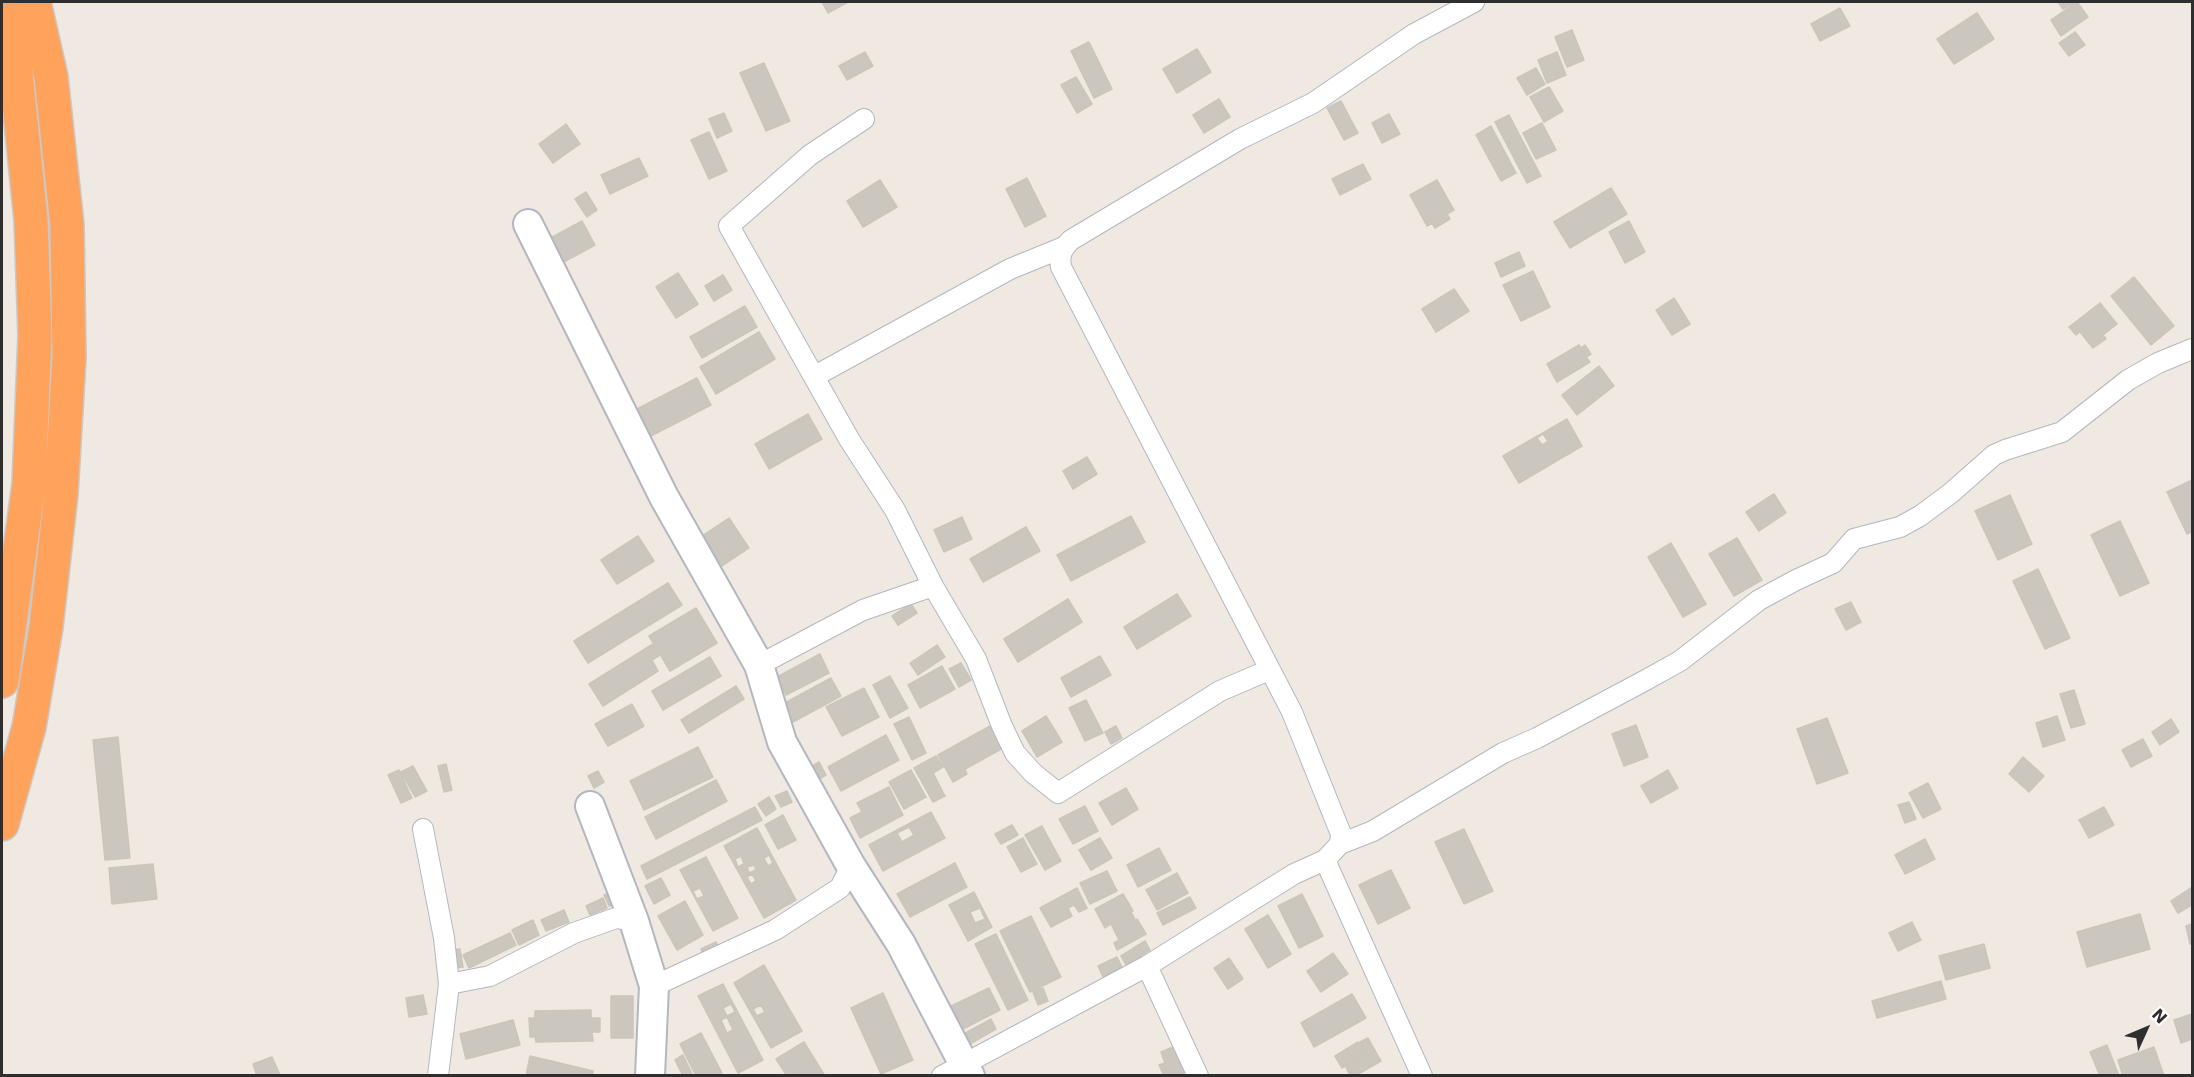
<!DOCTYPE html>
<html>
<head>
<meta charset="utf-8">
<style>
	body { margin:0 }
	#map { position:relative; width:2194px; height:1077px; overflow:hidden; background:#efe9e1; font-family:"DejaVu Sans",sans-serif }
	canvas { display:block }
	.frame { position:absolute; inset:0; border:3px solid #2e2e2e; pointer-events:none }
	.north { position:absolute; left:2116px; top:999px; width:60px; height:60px; -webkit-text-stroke:4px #fff; paint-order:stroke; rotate:46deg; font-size:16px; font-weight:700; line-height:24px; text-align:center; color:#2e2e2e }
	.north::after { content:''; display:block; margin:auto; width:21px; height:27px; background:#2e2e2e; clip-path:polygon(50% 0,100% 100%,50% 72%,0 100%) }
</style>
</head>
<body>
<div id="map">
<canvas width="2194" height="1077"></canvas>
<div class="frame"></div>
<div class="north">N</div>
</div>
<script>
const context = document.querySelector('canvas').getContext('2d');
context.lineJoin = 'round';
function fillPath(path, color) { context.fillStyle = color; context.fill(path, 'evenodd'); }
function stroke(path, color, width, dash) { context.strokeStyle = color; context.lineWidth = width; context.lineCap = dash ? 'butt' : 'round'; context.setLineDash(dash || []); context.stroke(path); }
const building = new Path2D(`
	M822 2H848L828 13Z
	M2058 2H2075L2063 9Z
	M2077 2 2088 17 2061 36 2051 20Z
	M1840 8 1850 26 1820 41 1811 24Z
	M1977 13 1994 39 1954 64 1937 39Z
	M1572 30 1584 60 1567 67 1555 37Z
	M2075 32 2085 45 2069 56 2059 43Z
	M1089 42 1112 89 1094 98 1071 51Z
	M1197 49 1211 72 1177 93 1163 69Z
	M865 52 873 66 847 80 839 66Z
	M1557 52 1566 75 1547 83 1538 60Z
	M764 63 790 121 766 131 740 73Z
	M1536 68 1545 84 1527 95 1517 78Z
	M1076 77 1092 104 1077 113 1061 85Z
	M1549 87 1563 111 1544 122 1530 97Z
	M1219 99 1230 117 1204 133 1193 115Z
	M1341 101 1358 133 1344 140 1327 108Z
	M724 113 732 131 717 138 709 119Z
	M1389 114 1400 134 1382 143 1372 123Z
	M1509 115 1541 176 1527 183 1495 122Z
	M1542 123 1556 150 1536 159 1523 133Z
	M566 124 580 144 553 163 539 144Z
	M1491 126 1516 173 1501 181 1476 135Z
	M709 132 727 171 709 179 691 140Z
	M639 158 648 176 610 194 601 175Z
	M1363 164 1371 179 1340 195 1332 179Z
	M1027 178 1046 216 1025 227 1006 189Z
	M880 180 897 207 863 227 847 201Z
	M1437 180 1454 210 1447 214 1450 219 1435 228 1432 223 1427 226 1410 195Z
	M1611 188 1627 214 1570 248 1554 222Z
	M586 192 597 210 587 217 575 199Z
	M582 221 595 245 560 264 547 240Z
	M1629 221 1645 252 1625 263 1609 232Z
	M1519 252 1525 266 1501 277 1495 263Z
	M1533 271 1550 307 1521 321 1503 285Z
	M678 273 698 304 676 318 656 287Z
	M723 275 732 290 714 301 705 286Z
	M2134 277 2174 326 2151 345 2111 296Z
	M1454 289 1469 311 1436 332 1422 309Z
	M1674 298 1690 324 1672 335 1656 310Z
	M2100 303 2117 324 2103 335 2106 339 2093 348 2080 332 2076 335 2069 327Z
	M745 306 757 327 702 358 690 337Z
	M759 332 775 359 716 394 700 367Z
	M1579 345 1581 348 1585 345 1591 354 1586 357 1590 362 1557 382 1547 364Z
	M1599 366 1614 386 1577 415 1562 395Z
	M697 378 711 405 649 437 635 410Z
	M808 414 822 439 769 469 755 444Z
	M1567 419 1582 446 1519 483 1503 456ZM1543 434 1548 441 1542 445 1537 438Z
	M1087 457 1097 474 1073 489 1063 471Z
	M2192 480V534L2191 532 2187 534 2167 492Z
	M1774 494 1786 513 1759 531 1746 512Z
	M2010 495 2032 544 1998 560 1975 511Z
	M1131 516 1145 542 1071 581 1057 555Z
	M962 517 972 539 944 552 934 530Z
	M729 518 749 548 722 566 702 536Z
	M2120 521 2149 583 2120 596 2091 535Z
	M1026 527 1040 551 983 582 970 559Z
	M638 536 654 561 617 584 601 560Z
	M1737 538 1762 580 1734 596 1709 554Z
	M1671 543 1706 604 1683 617 1648 557Z
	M2038 569 2070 638 2045 649 2013 581Z
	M668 583 682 605 588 663 574 641Z
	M1177 594 1191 616 1137 649 1124 627Z
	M1068 599 1082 622 1018 662 1004 639Z
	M1851 602 1861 622 1846 630 1835 609Z
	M911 604 917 613 898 625 892 616Z
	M696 608 717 643 670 671 649 636Z
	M653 644 660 655 652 660 658 671 603 706 589 684Z
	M937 645 945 657 918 675 910 663Z
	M820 654 829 673 786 695 777 677Z
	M1100 656 1111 675 1071 697 1061 678Z
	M710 657 721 676 663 710 652 691Z
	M961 663 971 680 959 687 949 669Z
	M942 666 955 689 920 708 908 685Z
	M890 676 908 708 890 718 873 685Z
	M831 678 841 696 793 722 783 704Z
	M736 686 744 699 689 733 681 720Z
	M864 688 879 717 842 736 826 707Z
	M2074 690 2085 724 2071 728 2060 694Z
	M1086 700 1103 733 1085 741 1069 708Z
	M632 704 644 726 608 746 595 724Z
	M1046 716 1062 742 1037 757 1022 731Z
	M2057 716 2065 740 2043 747 2036 723Z
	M909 717 926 753 912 760 894 724Z
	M1827 718 1848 773 1817 784 1797 729Z
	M2171 719 2179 732 2160 745 2152 732Z
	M1636 725 1648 757 1624 766 1612 734Z
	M990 726 1003 748 965 769 967 774 953 782 938 755Z
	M1116 726 1122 738 1111 744 1105 732Z
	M886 735 899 760 841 791 828 767Z
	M118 737 130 858 105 860 93 740Z
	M2143 739 2152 756 2131 767 2122 750Z
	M698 747 713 777 644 810 630 781Z
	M936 756 943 767 933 773 945 796 933 802 914 768Z
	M2023 757 2044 776 2029 792 2009 774Z
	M819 762 826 775 816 781 809 768Z
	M446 764 452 790 444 792 438 766Z
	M413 766 427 791 415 797 401 772Z
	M399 770 412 798 401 803 388 775Z
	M911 770 926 797 904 809 889 782Z
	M1668 770 1678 788 1651 803 1641 786Z
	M598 771 604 782 594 788 588 776Z
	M716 780 727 801 656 839 645 817Z
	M1928 783 1941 809 1923 818 1909 793Z
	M889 787 903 815 860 838 850 818 862 812 857 803Z
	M1126 788 1138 809 1112 825 1099 803Z
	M787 791 792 802 781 807 775 796Z
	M769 797 776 809 766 816 758 804Z
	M1909 802 1916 819 1905 823 1898 805Z
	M1085 806 1098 831 1073 844 1059 819Z
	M755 807 762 820 647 879 641 866Z
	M2104 807 2114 825 2089 838 2079 820Z
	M931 812 945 838 883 871 869 845ZM909 827 914 835 902 842 897 833Z
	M783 815 796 840 778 849 765 825Z
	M1012 825 1018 835 1001 844 995 834Z
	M1042 826 1061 861 1045 870 1025 835Z
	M757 828 796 900 764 918 724 846ZM769 855 773 863 768 866 764 858ZM741 856 744 864 738 867 735 859ZM754 865 756 870 749 873 747 867ZM752 874 756 881 751 884 747 877Z
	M1464 829 1493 891 1464 904 1435 842Z
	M1023 838 1037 864 1021 872 1007 847Z
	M1100 838 1112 858 1091 870 1079 850Z
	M1925 839 1935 859 1905 874 1895 855Z
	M1159 848 1171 870 1138 887 1127 865Z
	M706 857 738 918 713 931 680 870ZM700 888 704 896 697 899 693 891Z
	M955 863 967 887 910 917 897 894Z
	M153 864 157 899 112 904 109 868Z
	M1391 870 1410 908 1378 924 1359 885Z
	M1107 871 1117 891 1090 904 1080 883Z
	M1177 873 1188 893 1157 910 1146 890Z
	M661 878 670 895 654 904 645 886Z
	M2192 887V905L2178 913 2171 901Z
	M1077 888 1087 908 1079 912 1074 905 1068 908 1072 916 1051 927 1040 908Z
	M614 891 618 902 609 906 604 895Z
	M974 892 992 927 968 941 949 905ZM980 908 985 919 975 923 970 912Z
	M1123 894 1133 911 1131 912 1136 921 1137 919 1146 934 1117 950 1114 943 1119 940 1111 924 1105 928 1095 909Z
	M1302 894 1323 936 1299 948 1278 906Z
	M1190 897 1196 908 1163 925 1157 913Z
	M603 898 607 908 590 915 586 906Z
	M685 901 703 935 677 950 658 916Z
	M564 910 569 922 546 931 541 920Z
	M2140 914 2150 949 2087 967 2077 932Z
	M1268 915 1291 954 1268 968 1245 929Z
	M1031 916 1061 977 1030 992 1000 931Z
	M533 920 539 935 519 945 512 930Z
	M1912 922 1921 940 1898 951 1889 933Z
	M2192 924V944H2190L2186 926Z
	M510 933 516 945 469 968 463 955Z
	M996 934 1028 1000 1008 1010 975 944Z
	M1145 941 1150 950 1126 965 1121 956Z
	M716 942 721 953 705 959 701 949Z
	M1984 944 1990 968 1946 980 1939 956Z
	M460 949 463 967 454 968 451 950Z
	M1333 953 1348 974 1321 992 1307 971Z
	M1117 957 1122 967 1103 977 1098 966Z
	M1229 958 1243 979 1228 989 1214 968Z
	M764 965 802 1031 771 1048 734 983ZM761 1005 765 1012 757 1016 753 1009Z
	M1941 981 1946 999 1877 1018 1872 1001Z
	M723 984 763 1060 738 1073 698 996ZM731 1004 735 1012 727 1016 723 1008ZM727 1017 733 1030 727 1033 721 1020Z
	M989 988 1000 1010 959 1031 947 1008Z
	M1043 988 1048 1001 1038 1005 1033 992Z
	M883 993 913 1060 881 1074 851 1008Z
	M1352 994 1366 1018 1314 1047 1301 1023Z
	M423 995 427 1014 409 1017 406 998Z
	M611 996H633V1038H611Z
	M591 1010V1018H600V1032H592L593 1041 536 1042 535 1037H530L529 1018H535V1011Z
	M2192 1014V1039L2181 1043 2174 1020Z
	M991 1019 996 1029 968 1045 962 1035Z
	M513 1020 520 1045 466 1059 460 1034Z
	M701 1033 722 1073 717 1076H696L680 1044Z
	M1368 1038 1381 1061 1355 1076H1350L1346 1067 1367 1055 1360 1042Z
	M804 1042 825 1076H787L776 1059Z
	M1358 1042 1366 1054 1342 1068 1335 1056Z
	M2107 1045 2119 1076H2100L2090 1052Z
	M1175 1046 1185 1072 1177 1076H1164L1159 1065 1165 1063 1161 1052Z
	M2154 1047 2164 1076H2123L2118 1060Z
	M683 1055 693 1076H683L675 1060Z
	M530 1056 593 1071 592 1076H526Z
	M272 1057 280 1075 257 1076 253 1064Z`);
fillPath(building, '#cbc7bf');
stroke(building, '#cbc5ba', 1.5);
const street = new Path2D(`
	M864 119 810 155 729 226 849 439 895 510 933 586 976 659 1002 726 1015 753 1033 773 1058 793 1220 691 1269 670
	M815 376 1010 269 1064 247
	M759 665 863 610 933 586
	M423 829 444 938 449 984 438 1076
	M1340 844 1373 831 1503 753 1537 738 1644 681 1680 661 1759 600 1796 580 1833 563 1854 539 1900 527 1920 516 1951 493 1994 455 2005 450 2062 432 2128 380 2158 363 2192 349
	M1325 860 1422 1076
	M1147 966 1198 1076
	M449 984 490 976 574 933 616 918 634 921
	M654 986 775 930 840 888 851 866
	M942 1076 1147 966 1294 874 1325 860 1340 844 1341 834 1292 712 1061 267C1059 254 1062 249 1071 240L1240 139 1313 103 1414 34 1474 2`);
const secondary = new Path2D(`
	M528 224 664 497 759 665 782 742 851 866 901 944 970 1076
	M590 806 634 921 654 986 650 1076`);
const highway = new Path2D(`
	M2 3 16 73 31 220 35 335 29 484 2 681
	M2 824 29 727 46 627 61 494 69 358 67 225 51 77 34 2`);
stroke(street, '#b4b7c1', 22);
stroke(secondary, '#b4b7c1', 32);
stroke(highway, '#c9c9c9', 36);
stroke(street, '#fff', 20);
stroke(secondary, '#fff', 28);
stroke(highway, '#ffa35c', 33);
</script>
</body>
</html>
